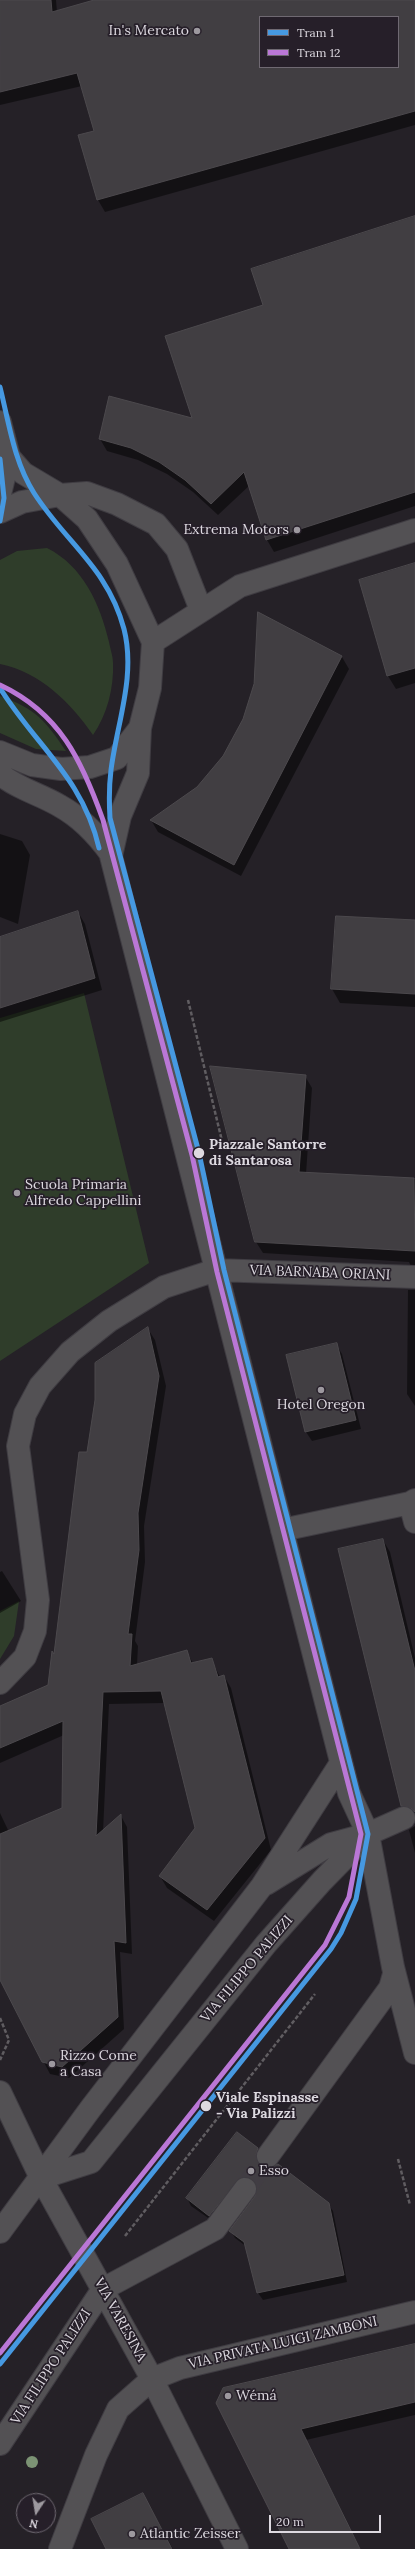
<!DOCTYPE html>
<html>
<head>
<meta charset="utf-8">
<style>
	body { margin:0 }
	#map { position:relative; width:415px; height:2549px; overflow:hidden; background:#252127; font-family:Lora,serif }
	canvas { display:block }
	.legend { position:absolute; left:259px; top:16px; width:140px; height:52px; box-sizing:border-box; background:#261f29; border:1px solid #6f6972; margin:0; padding:5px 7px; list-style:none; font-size:12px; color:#ddd9e0 }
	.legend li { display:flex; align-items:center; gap:8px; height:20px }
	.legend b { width:20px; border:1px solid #6f6972 }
	.north { position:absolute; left:16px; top:2493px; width:40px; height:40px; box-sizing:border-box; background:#261f29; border:1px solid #6f6972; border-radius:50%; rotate:192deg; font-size:11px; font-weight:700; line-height:16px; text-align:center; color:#ddd9e0 }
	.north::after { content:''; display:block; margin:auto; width:14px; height:18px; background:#9d999f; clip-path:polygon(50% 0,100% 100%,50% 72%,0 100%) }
	.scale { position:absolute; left:269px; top:2515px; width:112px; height:18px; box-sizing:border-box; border:2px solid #ddd9e0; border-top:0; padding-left:5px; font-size:12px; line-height:14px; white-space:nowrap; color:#ddd9e0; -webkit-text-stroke:3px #261f29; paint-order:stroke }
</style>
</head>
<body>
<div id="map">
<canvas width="415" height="2549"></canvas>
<ul class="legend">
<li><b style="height:5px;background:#4699e1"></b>Tram 1</li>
<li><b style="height:5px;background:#ba77d6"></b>Tram 12</li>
</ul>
<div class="north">N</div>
<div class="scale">20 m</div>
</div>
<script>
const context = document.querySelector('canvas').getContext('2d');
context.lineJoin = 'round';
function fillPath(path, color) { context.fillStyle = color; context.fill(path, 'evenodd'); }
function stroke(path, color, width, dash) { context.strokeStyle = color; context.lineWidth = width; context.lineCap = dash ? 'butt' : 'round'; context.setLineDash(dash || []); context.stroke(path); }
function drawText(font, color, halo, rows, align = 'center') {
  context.font = font + ' Lora,serif'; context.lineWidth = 3.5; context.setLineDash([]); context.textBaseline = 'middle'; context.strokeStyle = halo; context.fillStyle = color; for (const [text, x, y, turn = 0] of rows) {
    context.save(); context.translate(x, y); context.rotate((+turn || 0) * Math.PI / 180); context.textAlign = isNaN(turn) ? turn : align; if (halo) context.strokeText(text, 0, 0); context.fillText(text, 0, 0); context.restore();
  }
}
fillPath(new Path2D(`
	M47 548C83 566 100 604 109 642 110 648 113 656 113 663 114 688 107 715 93 735 71 703 40 672 0 664V560L17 551Z
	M0 696C36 709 45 720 66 751L36 749 0 733Z
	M84 993 149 1263 0 1361V1018Z
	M19 1601 14 1636 0 1659V1611Z`), '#2f3d2a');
fillPath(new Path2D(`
	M0 0H56L57 12 97 0H415V125L105 212 98 200 80 135 95 131 82 86 0 105ZM260 17H398V67H260Z
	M415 217V506L274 552 267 540 250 485 218 515 193 492 167 474 138 460 107 451 100 439 194 420 264 305Z
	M415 564V683L396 689 388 676Z
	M259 613 342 657 349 669 241 876 158 832 151 820 198 788 224 757 244 719 255 684Z
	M0 834 22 841 30 855 18 924 0 917Z
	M78 912 85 924 102 990 0 1022V938Z
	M415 921V1007L340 1003 332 989Z
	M305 1076 312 1088 306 1174 415 1179V1275L409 1262 263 1253 256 1242Z
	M408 1290H415V1406L407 1394Z
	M148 1329 155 1340 166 1386 144 1526 145 1562 135 1641 138 1646 137 1665 186 1651 193 1663 211 1659 220 1677 224 1676 231 1688 271 1850 214 1921 167 1888 160 1876 196 1828 165 1703 109 1704 103 1832 121 1816 127 1827 132 1954 120 1952 124 2029 69 2078 50 2074 0 1978V1813L9 1832 63 1808 64 1735 0 1763V1707L49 1686 88 1453Z
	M336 1344 342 1354 361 1429 312 1441 306 1432Z
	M383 1540 390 1552 415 1658V1819L409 1818 402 1806Z
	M2 1571 21 1601 0 1613V1572Z
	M415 1826V1853L409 1830Z
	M257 2149 262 2156 259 2163 261 2167 328 2204 333 2211 347 2282 263 2300 258 2293 247 2247 235 2238 231 2231 256 2197 257 2187 252 2184 214 2222 191 2206 187 2198Z
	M415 2345V2415L306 2440 360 2549H290L217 2403Z
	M150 2507 173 2549H107Z`), '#0007');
const building = new Path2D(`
	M0 0H51L52 12 94 0H415V111L97 200 78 135 94 131 77 73 0 92ZM260 17H398V67H260Z
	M415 216V492L266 540 244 472 211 504 185 480 159 462 131 448 99 439 109 396 192 418 165 336 263 305 251 269Z
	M415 563V668L387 676 359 580Z
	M258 612 342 656 234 865 150 820 197 787 223 756 243 719 254 684Z
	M78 911 95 978 0 1008V937Z
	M336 916 415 920V994L331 989Z
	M210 1066 306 1075 299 1172 414 1178 415 1251 255 1242Z
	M148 1327 159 1376 138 1513 139 1550 128 1634H132L130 1666 187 1650 191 1663 212 1658 218 1677 224 1675 265 1838 207 1910 159 1876 195 1828 161 1691 103 1692 96 1836 121 1814 126 1943 114 1941 118 2017 62 2067 42 2062 0 1980V1834L62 1808 63 1721 0 1748V1706L48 1685 52 1651 54 1654 79 1452H87L95 1400V1363Z
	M337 1343 356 1420 305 1432 286 1355Z
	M383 1539 415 1671V1812L411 1808 401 1806 338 1549Z
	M237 2132 258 2148 256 2155 260 2166 267 2168 278 2164 329 2203 344 2275 257 2293 244 2242 229 2231 255 2196 256 2184 247 2177 240 2178 209 2216 186 2198Z
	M415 2344V2402L301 2429 360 2549H289L216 2403 223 2388Z
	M143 2493 172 2549H106L91 2519Z`);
fillPath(building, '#413e42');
stroke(building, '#4c494d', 1);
stroke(new Path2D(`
	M245 2189 268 2156`), '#413d43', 22, [22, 11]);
const minor = new Path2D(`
	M0 422 9 457 0 494
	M9 457 23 473 60 495 87 493 117 504 156 524 177 549 201 610
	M0 512 22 502 60 495 87 519 117 564 153 642 150 688 140 728 138 773 120 816 111 856 349 1793 368 1834 393 1967 415 2053
	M153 642 240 586 415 530
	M0 752 32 765 61 769 90 767 117 758 140 728
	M0 774C18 789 40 794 60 806 80 817 98 836 111 854
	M415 1500 410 1503 415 1522
	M282 1530 410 1503
	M0 1683 25 1657 35 1631 38 1600 18 1446 25 1414 40 1386 70 1352 109 1321 164 1287 216 1270 415 1277
	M266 1884 331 1844 368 1834 404 1818
	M0 2092 41 2178 152 2379 237 2549
	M268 2156 390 1988 394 1974
	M41 2178 91 2162 266 1944 322 1881 368 1834
	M0 2232 91 2108 262 1886 341 1763
	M0 2444 103 2289 215 2229 245 2189
	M60 2549 96 2455 118 2409 152 2379 180 2368 415 2312`);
stroke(minor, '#3f3c42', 24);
stroke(new Path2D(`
	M188 1000 222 1141
	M0 2018 9 2040 0 2060
	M398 2159 410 2205
	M125 2236 315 1994`), '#605d61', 2.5, [4, 2]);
stroke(minor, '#535154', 22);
stroke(new Path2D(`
	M0 387C9 423 14 462 34 493 66 543 108 568 124 629 136 676 117 723 111 770 109 786 109 802 110 818L199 1153 224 1270 368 1834 356 1899 341 1933 331 1949 0 2364
	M0 459 4 498 0 521
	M0 688C36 746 83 778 99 848`), '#4699e1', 5);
stroke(new Path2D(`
	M0 685C60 713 82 761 103 820L192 1155 217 1272 361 1834 349 1897 325 1945 0 2353`), '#ba77d6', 5);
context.fillStyle = '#7c9374';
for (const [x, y] of [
	[32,2462]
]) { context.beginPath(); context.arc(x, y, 6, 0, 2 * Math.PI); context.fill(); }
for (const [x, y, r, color] of [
	[197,31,4,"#9d999f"],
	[297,530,4,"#9d999f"],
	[199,1153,6,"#ddd9e0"],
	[17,1193,4,"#9d999f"],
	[321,1390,4,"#9d999f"],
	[52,2064,4,"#9d999f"],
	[206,2106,6,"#ddd9e0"],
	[251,2171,4,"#9d999f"],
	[228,2396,4,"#9d999f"],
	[132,2534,4,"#9d999f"]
]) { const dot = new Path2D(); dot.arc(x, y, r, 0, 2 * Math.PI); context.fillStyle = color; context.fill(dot); stroke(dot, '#261f29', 1.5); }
drawText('14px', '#ddd9e0', '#261f29', [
	["In's Mercato",189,31,"right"],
	["Extrema Motors",289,530,"right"],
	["Scuola Primaria",25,1185],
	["Alfredo Cappellini",25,1201],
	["Hotel Oregon",321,1405,"center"],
	["Rizzo Come",60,2056],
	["a Casa",60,2072],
	["Esso",259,2171],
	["Wémá",236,2396],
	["Atlantic Zeisser",140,2534]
], 'left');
drawText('bold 14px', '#ddd9e0', '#261f29', [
	["Piazzale Santorre",209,1145],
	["di Santarosa",209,1161],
	["Viale Espinasse",216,2098],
	["- Via Palizzi",216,2114]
], 'left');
drawText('14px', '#ddd9e0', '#261f29', [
	["VIA BARNABA ORIANI",320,1273,2],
	["VIA FILIPPO PALIZZI",247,1969,-50],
	["VIA VARESINA",120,2320,61],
	["VIA PRIVATA LUIGI ZAMBONI",283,2343,-13],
	["VIA FILIPPO PALIZZI",51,2367,-57]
]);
</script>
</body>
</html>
